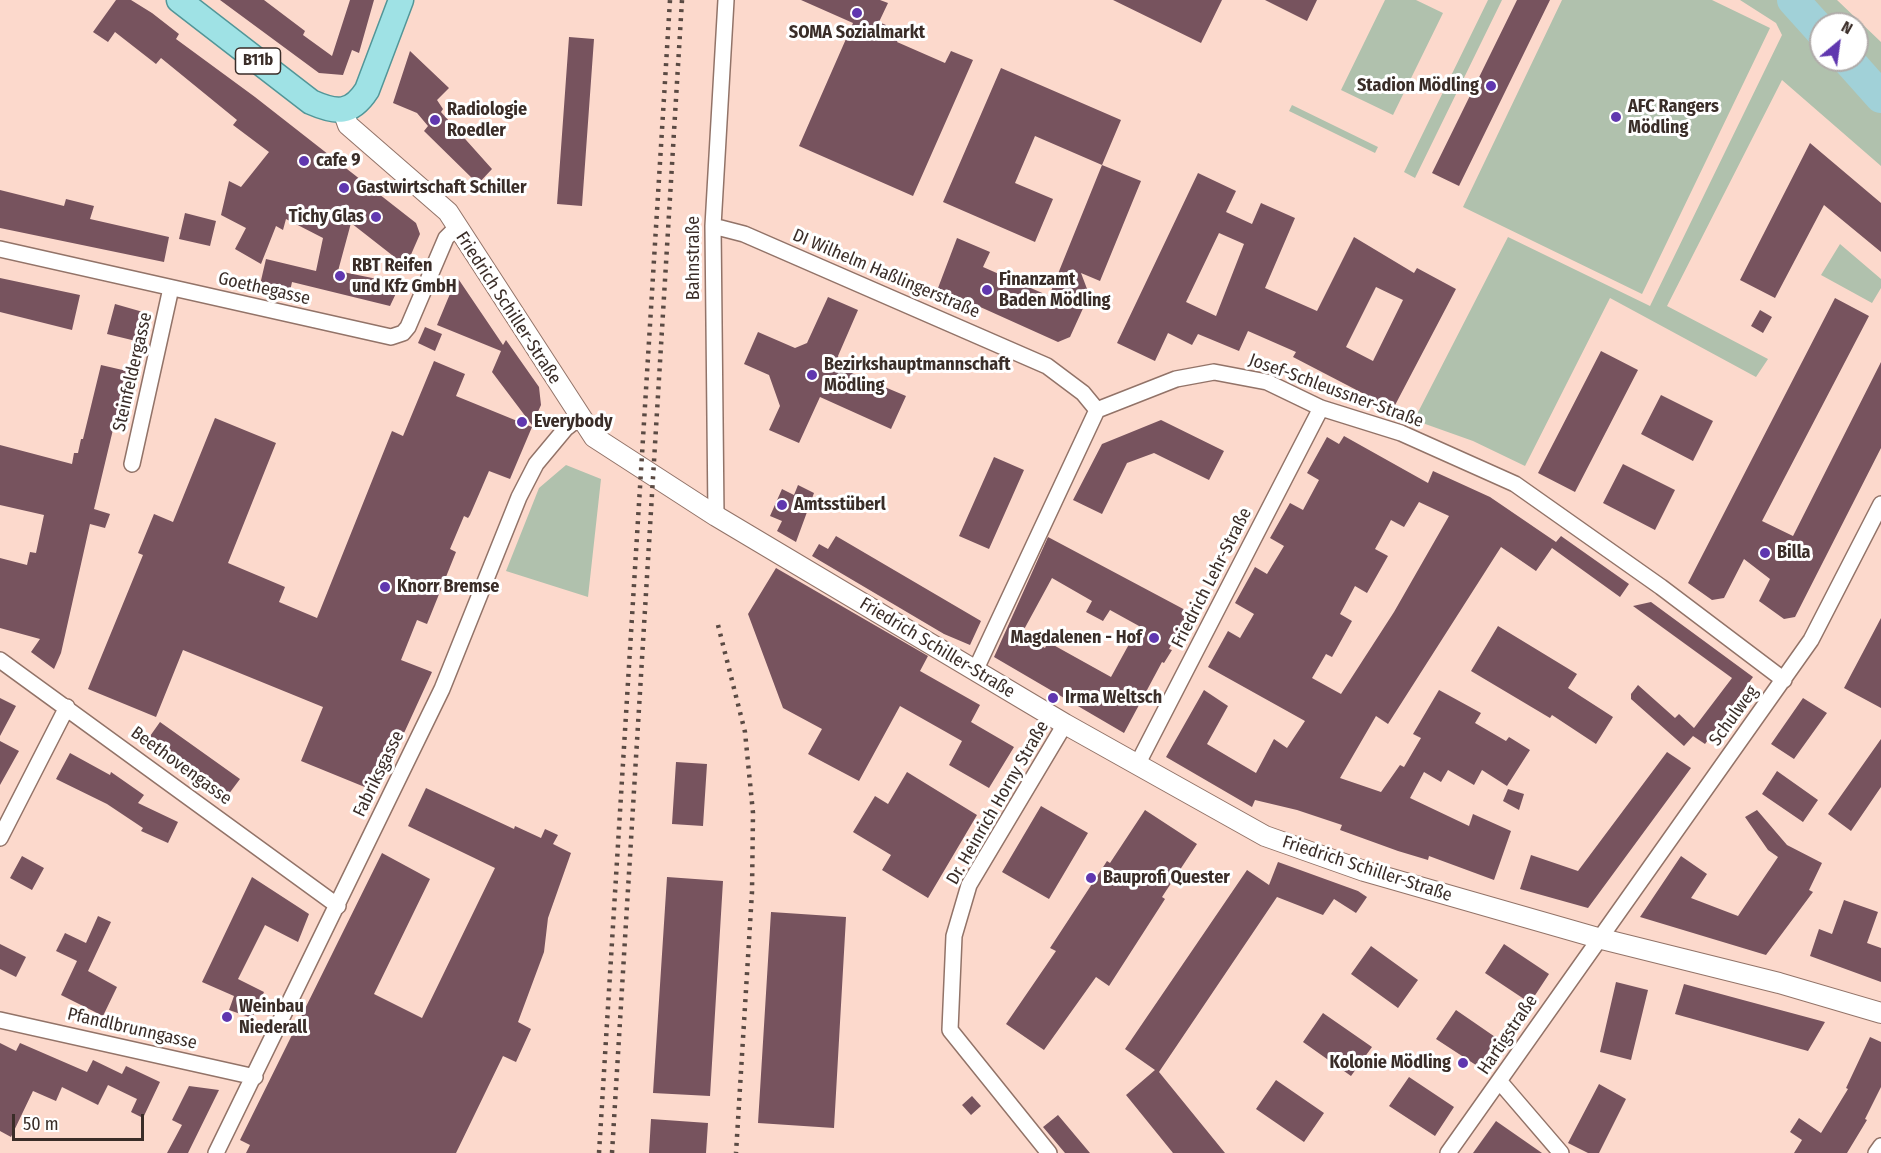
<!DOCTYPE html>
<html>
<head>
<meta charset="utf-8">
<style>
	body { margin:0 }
	#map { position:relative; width:1881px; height:1153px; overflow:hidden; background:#fcd9cc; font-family:"Fira Sans Condensed",sans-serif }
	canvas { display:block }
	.north { position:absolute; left:1809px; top:12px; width:60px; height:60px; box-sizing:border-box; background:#fff; border:2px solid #b0aba9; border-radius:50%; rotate:29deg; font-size:16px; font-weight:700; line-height:24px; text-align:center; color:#3a2d28 }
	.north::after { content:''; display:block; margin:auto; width:21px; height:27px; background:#6037af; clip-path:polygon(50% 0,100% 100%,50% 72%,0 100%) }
	.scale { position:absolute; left:12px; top:1114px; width:132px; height:27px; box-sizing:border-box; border:3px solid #3a2d28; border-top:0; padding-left:8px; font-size:18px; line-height:21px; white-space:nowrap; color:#3a2d28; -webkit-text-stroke:4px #fff; paint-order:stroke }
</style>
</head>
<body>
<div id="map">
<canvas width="1881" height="1153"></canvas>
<div class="north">N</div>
<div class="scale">50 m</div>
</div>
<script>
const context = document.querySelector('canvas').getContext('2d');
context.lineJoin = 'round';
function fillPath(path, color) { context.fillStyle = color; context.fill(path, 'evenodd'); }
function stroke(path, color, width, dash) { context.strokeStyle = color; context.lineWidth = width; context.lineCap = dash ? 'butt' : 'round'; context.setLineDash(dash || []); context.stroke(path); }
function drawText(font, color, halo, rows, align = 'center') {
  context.font = font + ' "Fira Sans Condensed",sans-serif'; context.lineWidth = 6; context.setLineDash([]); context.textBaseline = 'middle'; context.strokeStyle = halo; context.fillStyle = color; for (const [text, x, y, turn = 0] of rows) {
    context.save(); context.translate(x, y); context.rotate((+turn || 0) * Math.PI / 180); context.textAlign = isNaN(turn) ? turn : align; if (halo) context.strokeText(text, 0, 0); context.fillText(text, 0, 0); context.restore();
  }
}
fillPath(new Path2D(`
	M1385 0H1416L1443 13 1393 115 1341 90Z
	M1488 0H1502L1415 178 1404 172Z
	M1562 0H1712L1770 28 1642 294 1463 207Z
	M1740 0H1837L1881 42V166L1782 80 1667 306 1768 359 1756 377 1610 298 1525 466 1473 441 1414 420 1508 237 1650 306 1782 35 1776 23ZM1821 24H1857V60H1821Z
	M1292 105 1378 147 1375 153 1289 111Z
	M1840 244 1881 279V288L1872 303 1821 275Z
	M566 465 601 479 588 597 506 571 539 488Z`), '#b0c1ad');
stroke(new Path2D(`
	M1793 0 1821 31
	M1848 60 1881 97`), '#a1d1d8', 32);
fillPath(new Path2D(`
	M116 0H131L152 13 179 34 176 39 255 97 416 223 420 234 406 266 351 223 338 271 392 282 399 287 390 306 292 282 289 296 259 289 266 259 316 271 323 238 286 219 283 230 276 226 261 264 235 249 246 228 221 215 229 181 241 187 269 152 233 125 237 120 161 58 156 64 115 32 108 42 93 32Z
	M220 0H264L305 31 303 35 332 56 350 0H374L359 53 352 50 343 75 319 73Z
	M801 0H880L888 3 879 22 902 32 897 42 945 63 951 51 973 60 913 196 799 146 853 23Z
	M1113 0H1222L1201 43Z
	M1265 0H1317L1307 21Z
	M1517 0H1550L1459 186 1432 173Z
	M569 37 594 39 582 206 557 204Z
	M410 51 449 88 437 100 443 109 441 112 492 169 478 184 424 131 428 126 417 113 393 103Z
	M1001 68 1121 120 1102 165 1035 136 1015 183 1053 199 1035 242 943 202Z
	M1810 143 1881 203V252L1824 205 1775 298 1740 280Z
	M1102 165 1141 181 1100 281 1081 273 1092 302 1085 304 1070 337 1058 342 938 288 957 238 990 252 983 267 1049 296Z
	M1198 173 1236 191 1226 212 1252 224 1261 203 1295 218 1265 288 1317 311 1354 237 1414 273 1417 268 1456 289 1393 409 1293 357 1296 352 1248 331 1239 351 1198 334 1192 345 1168 333 1155 361 1117 343ZM1219 233 1244 244 1216 316 1186 302ZM1376 287 1403 300 1373 361 1346 347Z
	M0 190 64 206 66 199 94 206 90 219 169 237 164 262 0 228Z
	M185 213 216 221 210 246 179 239Z
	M457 277 503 345 506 340 539 387 541 405 532 425 492 372 501 351 437 325Z
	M0 278 80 295 72 330 0 312Z
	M828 297 858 310 838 356 842 369 906 396 891 429 820 397 799 443 769 430 780 406 769 375 744 364 758 332 795 348 807 343Z
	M1835 298 1869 316 1762 521 1793 536 1881 362V448L1795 617 1784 619 1759 601 1770 579 1744 559 1724 598 1712 600 1688 583Z
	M115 304 143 312 136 341 107 334Z
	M1760 310 1772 317 1763 333 1751 326Z
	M425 327 442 334 435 351 418 343Z
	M1601 351 1638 370 1575 492 1538 473Z
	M434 361 465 374 456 396 532 427 510 479 489 471 470 515 468 518 464 516 450 549 456 552 427 624 417 620 401 660 432 672 377 792 301 761 323 707 183 650 156 717 88 689 143 555 138 553 154 514 173 522 215 418 276 443 228 563 285 587 279 602 317 618 392 431 403 436Z
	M101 365 127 371 94 509 110 514 105 528 90 524 61 653 54 669 31 652 40 639 0 628V558L27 565 30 552 36 553 44 515 0 505V445L72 464 74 453H78L81 439H83Z
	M1661 395 1713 421 1693 461 1641 434Z
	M1161 420 1224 451 1209 480 1154 453 1127 463 1102 514 1073 500 1102 444Z
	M1344 436 1428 483 1433 471 1490 497 1556 542 1561 536 1629 584 1620 597 1552 548 1536 571 1501 547 1388 724 1376 716 1340 778 1381 792 1400 765 1404 767 1421 738 1413 734 1439 690 1481 713 1475 723 1506 741 1509 737 1530 750 1507 786 1482 770 1474 785 1448 770 1441 782 1424 772 1410 798 1469 826 1473 814 1511 831 1494 880 1429 856 1428 860 1398 851 1340 830 1342 825 1297 810 1255 800 1252 807 1166 757 1204 690 1228 706 1207 744 1256 773 1274 739 1287 748 1305 721 1208 667 1228 631 1240 638 1254 614 1235 603 1255 567 1267 574 1284 546 1270 538 1290 503 1303 510 1319 480 1307 473 1327 437 1339 444ZM1419 502 1449 516 1394 612 1341 694 1312 678 1326 654 1332 657 1352 621 1340 614 1355 586 1367 593 1388 556 1375 549 1391 520 1404 527Z
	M994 457 1024 470 989 549 959 536Z
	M1623 464 1675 490 1655 530 1603 503Z
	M798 485 814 493 796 542 777 531 782 521 770 516 782 489 794 495Z
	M836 536 981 621 970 645 944 634 812 556 819 544 828 549Z
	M1048 537 1189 612 1169 649 1172 650 1164 663 1162 662 1124 733 994 657ZM1052 578 1092 601 1086 612 1103 621 1110 610 1139 626 1111 677 1048 642 1045 648 1021 635Z
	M776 568 928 656 920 671 980 705 971 722 1014 747 989 788 949 765 962 741 900 706 859 781 808 754 822 729 783 708 748 614Z
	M1651 602 1753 677 1705 744 1693 736 1684 746 1631 699V694L1638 685 1675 718 1679 714 1694 728 1732 678 1633 606Z
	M1881 618V708L1844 688Z
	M1498 626 1577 674 1568 688 1613 717 1596 744 1552 715 1550 718 1471 671Z
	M0 698 16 706 0 736Z
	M1803 698 1827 713 1794 759 1771 744Z
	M160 722 240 779 222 803 143 746Z
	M1881 739V787L1851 831 1828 814Z
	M0 741 19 751 0 785Z
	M1667 752 1691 768 1588 908 1520 889 1531 855 1578 871Z
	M70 753 110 775 111 772 144 795 138 803 178 822 168 843 141 831 143 828 107 804 56 779Z
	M676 762 707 764 703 826 672 824Z
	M1777 771 1818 800 1803 822 1762 794Z
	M907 772 977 815 928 898 882 870 891 855 853 832 875 796 888 804Z
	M426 788 514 829 515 826 541 838 545 829 558 835 553 844 571 853 548 918 544 952 518 1022 531 1029 516 1062 503 1056 456 1153H246L250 1145 240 1140 382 853 430 879 374 994 422 1018 495 868 408 826Z
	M1508 789 1524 794 1519 810 1503 801Z
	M1041 806 1088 833 1049 899 1002 872Z
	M1145 810 1197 844 1162 897 1165 899 1109 986 1096 977 1044 1050 1006 1024 1056 951 1050 948 1107 861 1110 863Z
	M1757 810 1787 845 1822 863 1809 890 1813 892 1766 955 1640 917 1681 856 1707 874 1691 898 1738 916 1778 857 1768 850 1745 817Z
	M22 856 44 868 32 890 10 878Z
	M1278 862 1358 891 1367 897 1356 913 1334 899 1323 915 1277 897 1159 1072 1225 1153H1173L1126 1095 1155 1070 1125 1049 1247 870 1269 885Z
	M252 877 309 914 298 942 265 925 238 979 264 992 252 1018 229 1010 234 996 202 982Z
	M667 877 723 881 710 1096 653 1093Z
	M1844 900 1878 912 1867 943 1881 948V982L1810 956 1819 929 1832 934Z
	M771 912 846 917 834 1128 758 1123Z
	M98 916 111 922 88 971 117 987 103 1016 61 995 77 961 56 951 65 933 86 943Z
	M0 944 26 957 16 977 0 969Z
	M1504 944 1549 974 1530 1003 1485 973Z
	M1371 946 1418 980 1398 1008 1351 974Z
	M1616 982 1648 990 1631 1060 1600 1052Z
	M1684 984 1743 1000 1825 1022 1808 1051 1675 1014Z
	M1456 1010 1501 1041 1482 1069 1436 1039Z
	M1323 1013 1372 1047 1351 1076 1303 1042Z
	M1870 1037 1881 1042V1087L1865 1119 1867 1120 1847 1153H1794L1802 1140 1790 1132 1799 1118 1821 1133 1848 1089 1846 1088Z
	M0 1043 16 1051 20 1043 87 1072 93 1060 122 1074 126 1066 160 1082 143 1118 131 1112 137 1099 108 1085 98 1105 62 1087 56 1101 33 1091 11 1137 0 1131Z
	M1409 1077 1454 1107 1435 1136 1389 1106Z
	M1276 1080 1324 1113 1304 1142 1256 1109Z
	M1599 1084 1626 1099 1599 1153H1588L1568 1143Z
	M189 1086 219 1090 188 1153H167L182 1125 172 1120Z
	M972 1096 981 1106 971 1115 962 1105Z
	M1058 1115 1090 1153H1065L1043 1127Z
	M651 1119 708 1123 706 1153H649Z
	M1496 1121 1542 1153H1473Z`), '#77535e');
const minor = new Path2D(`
	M713 226 744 234 1047 366 1083 393 1097 410
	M0 249 391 337 403 333 408 327 446 238 456 228
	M132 464 171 288
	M716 516 713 226 726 0
	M0 660 338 906
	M975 671 1097 410 1176 379 1214 372 1267 382 1321 408 1401 433 1515 484 1661 587 1784 680
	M1137 765 1321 408
	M0 838 67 707
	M0 1020 255 1077
	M1500 1082 1561 1153
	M216 1153 442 689 519 497 536 464 566 428 579 418
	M1049 1153 950 1030 954 936 969 885 1065 724
	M1448 1153 1811 640 1881 504
	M1876 1153 1881 1146`);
const tertiary = new Path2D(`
	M343 111 348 125 448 212 594 437 716 516 1065 724 1265 836 1364 871 1598 938 1779 983 1881 1013`);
const primary = new Path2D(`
	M179 0 311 102C336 113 351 115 367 90L401 0`);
stroke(minor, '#927368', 18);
stroke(tertiary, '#927368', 22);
stroke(primary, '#529698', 27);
stroke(minor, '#fff', 15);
stroke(tertiary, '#fff', 20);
stroke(primary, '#9fe2e5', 24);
stroke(new Path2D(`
	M718 625 745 732 753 813 752 892 736 1153
	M599 1153 670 0
	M612 1153 682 0`), '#5a4a43', 4.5, [3, 6]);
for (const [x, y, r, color] of [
	[857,13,6,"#6037af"],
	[1491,86,6,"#6037af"],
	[1616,117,6,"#6037af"],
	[435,120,6,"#6037af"],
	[304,161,6,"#6037af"],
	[344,188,6,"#6037af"],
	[376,217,6,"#6037af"],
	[340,276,6,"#6037af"],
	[987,290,6,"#6037af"],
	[812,375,6,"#6037af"],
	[522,422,6,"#6037af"],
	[782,505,6,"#6037af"],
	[1765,553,6,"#6037af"],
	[385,587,6,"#6037af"],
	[1154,638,6,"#6037af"],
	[1053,698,6,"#6037af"],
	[1091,878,6,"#6037af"],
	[227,1017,6,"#6037af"],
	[1463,1063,6,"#6037af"]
]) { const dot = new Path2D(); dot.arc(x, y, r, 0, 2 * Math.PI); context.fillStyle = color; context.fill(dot); stroke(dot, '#fff', 2); }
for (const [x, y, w] of [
	[258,61,45]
]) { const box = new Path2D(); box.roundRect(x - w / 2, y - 13, w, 26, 4.5); context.fillStyle = '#fff'; context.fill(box); stroke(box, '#3a2d28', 1.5); }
drawText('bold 16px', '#3a2d28', null, [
	["B11b",258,61]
]);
drawText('bold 18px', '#3a2d28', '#fff', [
	["SOMA Sozialmarkt",857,33,"center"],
	["Stadion Mödling",1479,86,"right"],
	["AFC Rangers",1628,107],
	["Mödling",1628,128],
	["Radiologie",447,110],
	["Roedler",447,131],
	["cafe 9",316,161],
	["Gastwirtschaft Schiller",356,188],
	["Tichy Glas",364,217,"right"],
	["RBT Reifen",352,266],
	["und Kfz GmbH",352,287],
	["Finanzamt",999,280],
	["Baden Mödling",999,301],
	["Bezirkshauptmannschaft",824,365],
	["Mödling",824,386],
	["Everybody",534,422],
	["Amtsstüberl",794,505],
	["Billa",1777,553],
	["Knorr Bremse",397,587],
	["Magdalenen - Hof",1142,638,"right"],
	["Irma Weltsch",1065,698],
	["Bauprofi Quester",1103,878],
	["Weinbau",239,1007],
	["Niederall",239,1028],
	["Kolonie Mödling",1451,1063,"right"]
], 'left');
drawText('18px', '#3a2d28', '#fff', [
	["Bahnstraße",694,258,-90],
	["DI Wilhelm Haßlingerstraße",886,274,23],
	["Goethegasse",264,289,13],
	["Friedrich Schiller-Straße",508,308,57],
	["Steinfeldergasse",133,372,-77],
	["Josef-Schleussner-Straße",1336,391,20],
	["Friedrich Lehr-Straße",1212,578,-63],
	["Friedrich Schiller-Straße",937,648,31],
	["Schulweg",1734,716,-54],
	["Beethovengasse",181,766,36],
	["Fabriksgasse",379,774,-64],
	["Dr. Heinrich Horny Straße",998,803,-60],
	["Friedrich Schiller-Straße",1367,869,18],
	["Pfandlbrunngasse",132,1029,13],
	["Hartigstraße",1508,1035,-56]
]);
</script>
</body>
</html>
